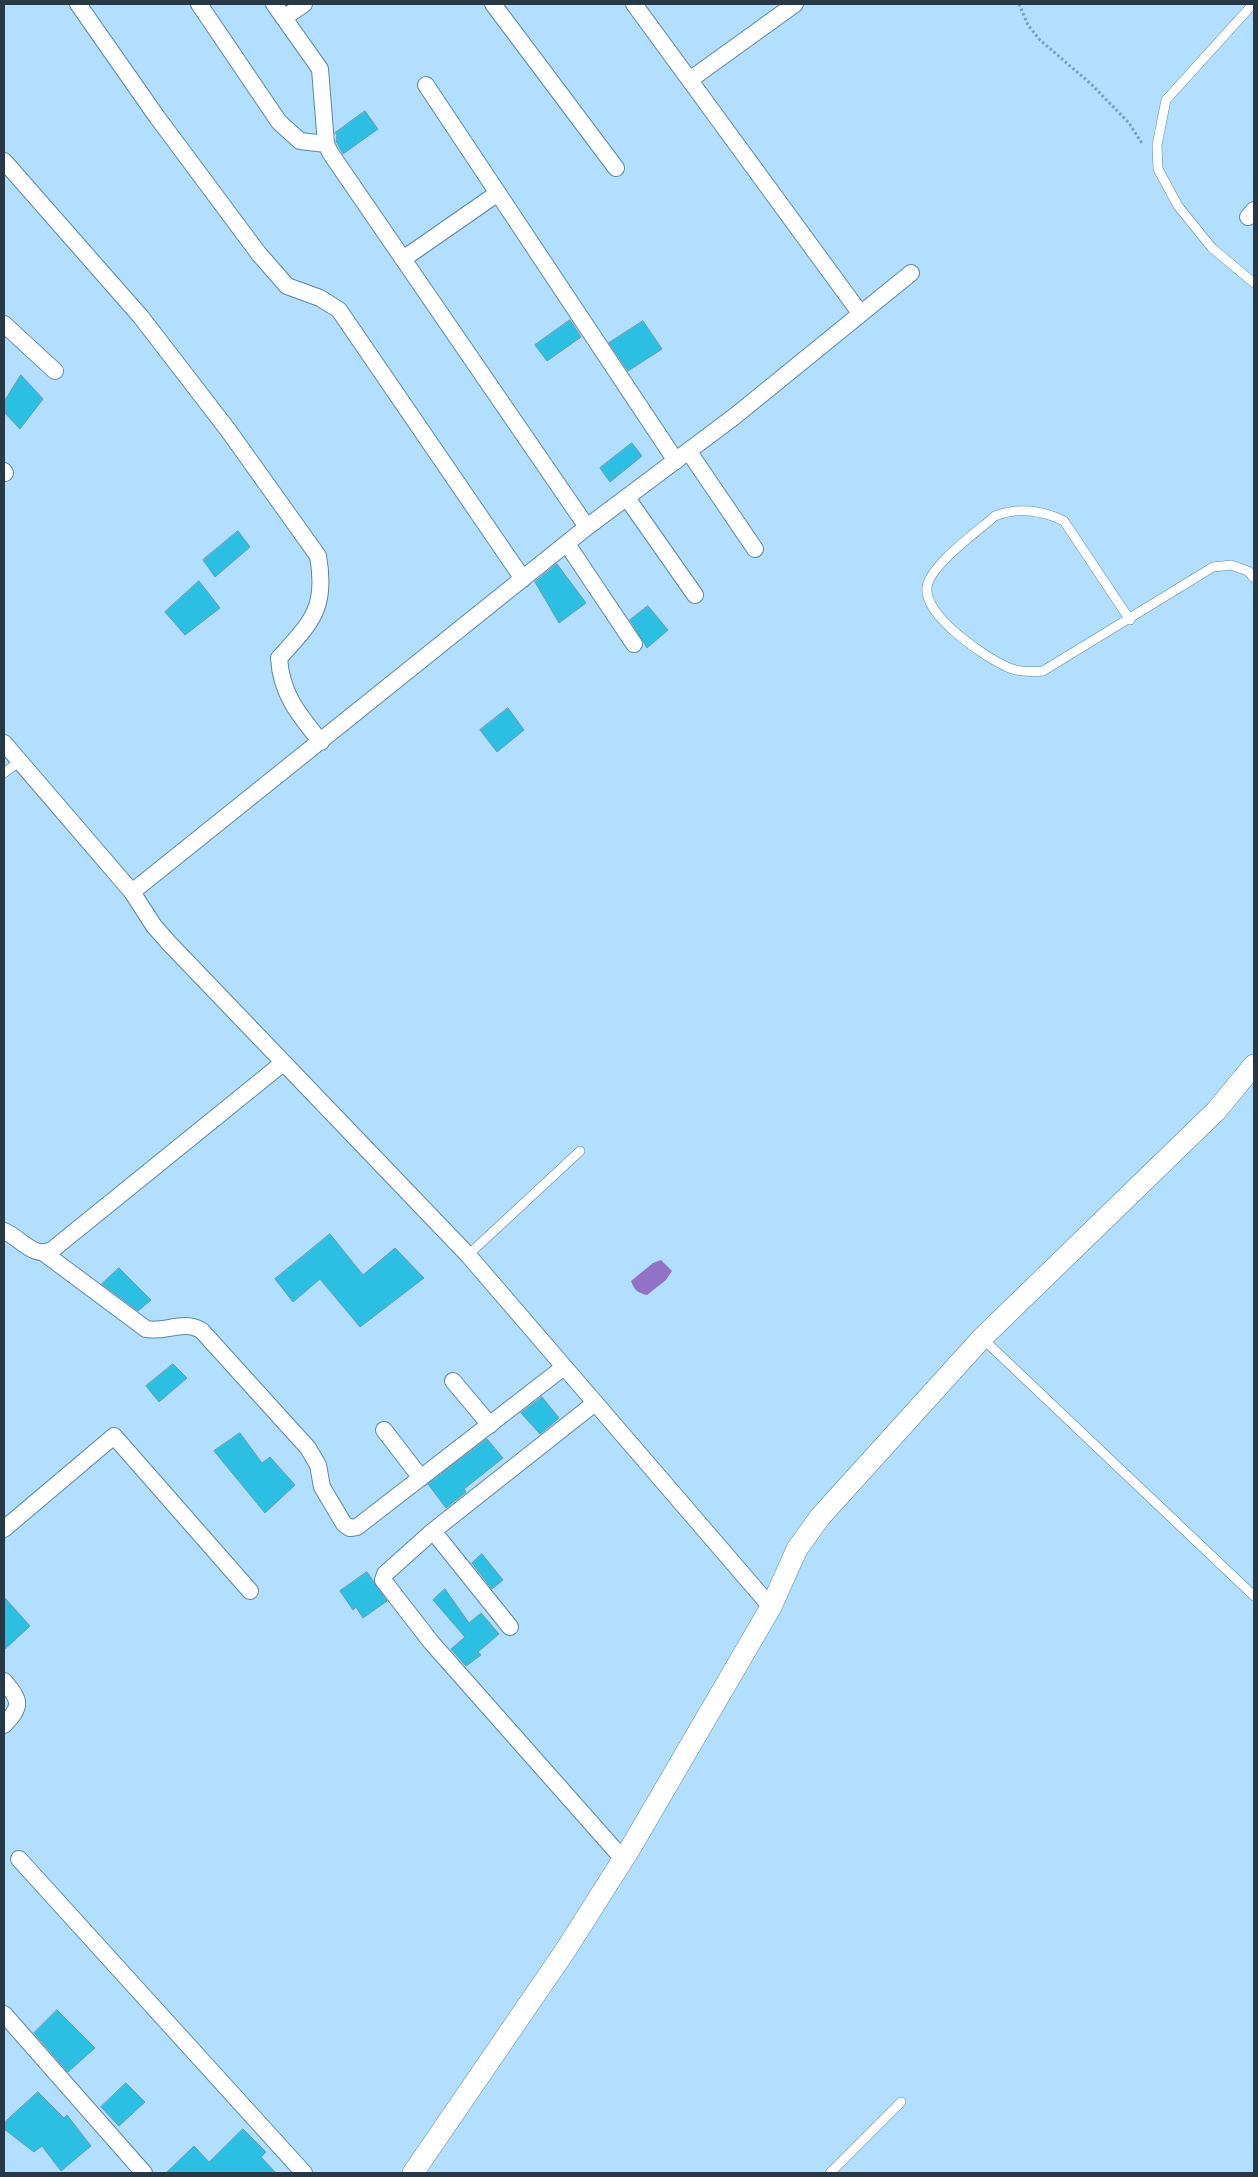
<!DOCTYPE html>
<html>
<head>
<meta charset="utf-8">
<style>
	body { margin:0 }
	#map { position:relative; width:1258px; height:2177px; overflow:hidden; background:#b2dfff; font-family:"Open Sans",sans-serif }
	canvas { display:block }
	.frame { position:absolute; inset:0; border:5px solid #273946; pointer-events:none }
</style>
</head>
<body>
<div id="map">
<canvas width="1258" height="2177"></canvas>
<div class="frame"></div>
</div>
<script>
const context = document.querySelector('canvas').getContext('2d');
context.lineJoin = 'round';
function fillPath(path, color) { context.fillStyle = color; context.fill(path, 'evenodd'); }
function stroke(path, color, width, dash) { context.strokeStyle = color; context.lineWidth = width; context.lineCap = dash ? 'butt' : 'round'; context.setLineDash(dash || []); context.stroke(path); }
fillPath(new Path2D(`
	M661 1260 672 1271 666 1280 647 1295C638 1293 634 1290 631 1281L653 1263Z`), '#9172c6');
const building = new Path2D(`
	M365 111 378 129 343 154 336 141 337 135 335 133Z
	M570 320 581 337 547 361 535 345Z
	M643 321 662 349 628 371 609 343Z
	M21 375 43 399 20 429 4 412V402Z
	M632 443 642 456 610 482 600 468Z
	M238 531 250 547 215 577 203 560Z
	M557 564 586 603 559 623 535 582Z
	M199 581 220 608 185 635 165 612Z
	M648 606 668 630 647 648 630 620Z
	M508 708 524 730 497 752 480 730Z
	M330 1234 363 1275 395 1248 424 1278 360 1327 320 1279 293 1302 275 1279Z
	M119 1268 151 1300 138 1311 102 1284Z
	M173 1364 187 1378 159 1402 146 1386Z
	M542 1397 559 1418 540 1434 521 1413Z
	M240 1433 262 1463 270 1457 295 1485 265 1513 214 1451Z
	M487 1439 503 1458 464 1489 466 1492 446 1508 428 1484Z
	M482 1554 503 1580 492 1589 472 1563Z
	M367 1572 387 1601 363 1618 356 1607 353 1610 340 1591Z
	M445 1589 469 1623 481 1613 499 1634 478 1652 481 1655 466 1666 451 1649 465 1637 433 1600Z
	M4 1597 30 1626 4 1650Z
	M57 2010 95 2048 68 2072 34 2033Z
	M126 2083 145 2102 119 2126 101 2107Z
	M38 2092 64 2118 67 2115 91 2146 61 2171 42 2146 34 2152 4 2129V2123Z
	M243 2129 266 2152 261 2157 276 2173H166L194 2146 209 2162Z`);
fillPath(building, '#2bbfe3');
stroke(building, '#649cad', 1);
const service = new Path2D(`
	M1253 4 1166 100 1157 145 1158 169 1178 206 1212 248 1254 283
	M1130 620 1064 521C1042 510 1017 507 995 516 978 531 930 565 927 587 923 616 988 660 1012 669 1022 672 1032 672 1043 671L1213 567 1231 565 1248 571 1254 578
	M4 773 20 761
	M468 1255 580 1151
	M982 1338 1254 1596
	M830 2173 901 2102`);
const minor = new Path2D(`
	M78 4 157 117 259 254 287 286 320 298 339 310 523 579
	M199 4 279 122 300 141 326 144
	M274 4 320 69 326 144 331 154 587 527
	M493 4 616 168
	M634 4 860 313
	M284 18 304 4
	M691 79 795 4
	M426 85 676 461
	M4 161 141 317 228 430 318 556C327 607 313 621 279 658 281 694 299 715 321 742
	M1248 217 1254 210
	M403 259 498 193
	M4 324 55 371
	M689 452 755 549
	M4 471 5 473
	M627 498 695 595
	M567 544 634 644
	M4 743 132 892 154 926 168 942 468 1255 771 1607
	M132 892 587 527 735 416 911 273
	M4 1231C21 1238 33 1259 52 1250L283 1063
	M44 1253 146 1329C166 1333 184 1319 202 1331L308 1448 318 1465 322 1487 344 1524 350 1528 357 1527 564 1367
	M453 1381 490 1425
	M595 1403 433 1531 385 1574 383 1580 431 1642 623 1859
	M384 1430 421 1478
	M4 1529 114 1436 250 1591
	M433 1531 510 1627
	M4 1681C21 1701 22 1706 4 1725
	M19 1859 304 2173
	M4 2014 144 2173`);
const tertiary = new Path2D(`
	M413 2173 565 1951 631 1847 771 1607 797 1549 820 1517 982 1338 1216 1111 1254 1065`);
stroke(service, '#5c86a3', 10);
stroke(minor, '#5c86a3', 18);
stroke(tertiary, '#5c86a3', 22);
stroke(new Path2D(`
	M1019 4 1028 25 1040 40 1091 84 1129 123 1143 145`), '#7c9fb7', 3, [2.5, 2.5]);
stroke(service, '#fff', 9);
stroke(minor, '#fff', 16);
stroke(tertiary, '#fff', 21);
</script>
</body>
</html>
